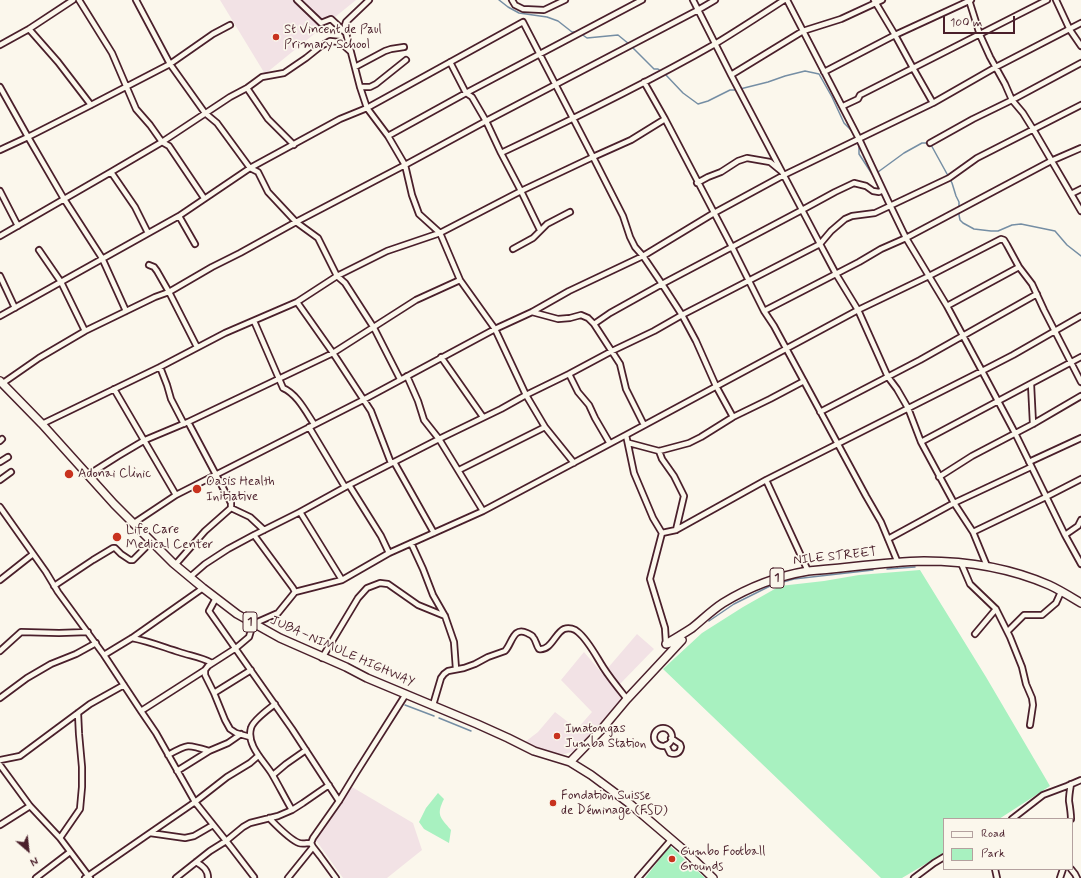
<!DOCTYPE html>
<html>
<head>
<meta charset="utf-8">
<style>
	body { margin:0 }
	#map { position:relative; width:1081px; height:878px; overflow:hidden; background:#fbf7ec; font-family:Mynerve,sans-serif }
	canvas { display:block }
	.legend { position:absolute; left:943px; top:818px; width:130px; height:52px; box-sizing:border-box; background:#fbf7ec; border:1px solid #b4a19f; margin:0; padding:5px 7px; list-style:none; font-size:12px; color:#4a1f2b }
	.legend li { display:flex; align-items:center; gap:8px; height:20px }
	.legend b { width:20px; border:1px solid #b4a19f }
	.north { position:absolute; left:8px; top:830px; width:40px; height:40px; -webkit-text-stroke:3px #fbf7ec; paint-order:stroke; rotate:152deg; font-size:11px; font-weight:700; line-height:16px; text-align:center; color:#4a1f2b }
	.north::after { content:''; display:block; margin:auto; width:14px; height:18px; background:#4a1f2b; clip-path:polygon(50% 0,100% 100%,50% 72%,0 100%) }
	.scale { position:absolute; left:943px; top:16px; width:72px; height:18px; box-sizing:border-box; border:2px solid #4a1f2b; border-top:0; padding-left:5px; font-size:12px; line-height:14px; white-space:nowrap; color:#4a1f2b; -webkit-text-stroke:3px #fbf7ec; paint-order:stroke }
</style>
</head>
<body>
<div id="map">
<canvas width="1081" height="878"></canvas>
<ul class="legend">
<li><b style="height:5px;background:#fbf7ec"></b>Road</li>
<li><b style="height:11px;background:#a8f1c0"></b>Park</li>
</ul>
<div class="north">N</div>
<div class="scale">100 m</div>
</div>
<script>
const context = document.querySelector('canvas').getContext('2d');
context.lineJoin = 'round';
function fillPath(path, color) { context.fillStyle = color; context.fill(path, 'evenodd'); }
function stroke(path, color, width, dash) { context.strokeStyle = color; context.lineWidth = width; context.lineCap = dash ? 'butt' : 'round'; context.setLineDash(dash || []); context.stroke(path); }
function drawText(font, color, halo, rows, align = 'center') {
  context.font = font + ' Mynerve,sans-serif'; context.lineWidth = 3.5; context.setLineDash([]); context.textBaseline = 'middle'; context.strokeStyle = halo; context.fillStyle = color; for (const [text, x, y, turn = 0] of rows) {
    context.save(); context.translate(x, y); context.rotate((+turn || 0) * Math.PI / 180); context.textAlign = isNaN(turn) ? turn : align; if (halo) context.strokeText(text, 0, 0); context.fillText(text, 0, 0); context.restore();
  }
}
fillPath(new Path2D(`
	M220 0H356L265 74Z
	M637 634 654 649 620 684 607 669Z
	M584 652 601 672 627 696 588 740 574 751 565 754 553 755 534 748 525 742 538 732 555 712 577 729 592 712 561 680Z
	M352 787 413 823 422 850 387 878H343L315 839Z`), '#f2e2e5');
fillPath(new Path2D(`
	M920 570 986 677 1050 786 999 819H944V853L902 878H881L663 669 702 633 743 607 780 586 824 581 859 575Z
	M438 793 444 799C436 815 440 817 451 830L449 843 424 829 419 822 426 808Z
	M670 846 705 878H645Z`), '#a8f1c0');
stroke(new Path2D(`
	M499 0 508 7 519 13 547 17 558 21 572 32H577
	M580 33 587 38 618 35 629 44
	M632 47 654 69H658L662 72
	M665 74 683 93 698 104 708 101 730 90H737
	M740 89 768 82 785 76 805 71 819 74 832 97 844 123 853 132
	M859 144V154L872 174H874
	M878 172 904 153 922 143H930L952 183 956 196 959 202V215L960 220 963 223 974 229 991 231H998L1012 225 1021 224 1055 231 1067 245 1081 256
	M887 569 915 567
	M709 621 734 604 772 585 794 579 873 570
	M405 705 434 716
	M439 718 471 731`), '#758ea4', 1.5);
const minor = new Path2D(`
	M79 0 112 53 136 109 150 125 162 142 169 146 204 198
	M136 0 170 64 205 113 217 123 250 168 258 172 268 192 296 222 318 238 337 276 345 283 374 328 400 379
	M297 0 321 23 331 19 346 33
	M512 0 515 5 523 9 544 10 565 0
	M693 0 731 75 820 244 836 274 858 310 888 377 897 389 908 408 921 442 954 503 973 532 987 566
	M787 0 859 139 890 205 906 238 947 306 982 371 1015 433 1065 535 1081 564
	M969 0 980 35 990 57 1005 84 1012 100 1023 113 1033 129 1081 211
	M1056 0 1070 30 1081 46
	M29 29 58 62 91 105
	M0 45 29 29 73 0
	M450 62 466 93 472 97 486 121 501 153 521 191 540 230
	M355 67 385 51 391 49 404 47
	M824 72 895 35 971 0
	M731 75 803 31 841 19 882 0
	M644 82 665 119 698 182 732 247 764 311 774 326 866 496 881 522 898 563
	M0 87 28 137 64 199 102 258 126 311
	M360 87H370L376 84 406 60
	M247 88 268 119 294 145
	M933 103 996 67 1081 23
	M843 106 858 99 860 95 1047 0
	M665 119 631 140 593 157 623 216 630 237 635 247 643 256 662 284 682 315 696 341 716 386 733 417
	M388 136 466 93 642 0
	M930 143 973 119 1012 100 1081 63
	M0 150 28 137 91 105 170 64 213 34 230 25
	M501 153C573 119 645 84 715 44 738 30 761 15 784 0
	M111 172 135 207 148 233
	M697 183 708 177 721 172 738 161 747 158 770 162 781 171
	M0 191 18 226
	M1071 194 1081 189
	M179 216 195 244
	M0 236 111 172 162 142 230 97 247 88 262 77 284 73 306 58 321 46 330 41 340 42 350 51
	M513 249 533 238 547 224 570 212
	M39 250 61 282 85 331
	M149 265 154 267 157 271 169 292 197 347
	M0 276 15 308
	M297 302 333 353 371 411 391 463
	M947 306 1019 267
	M764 311 859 262 881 249 906 238 1051 161 1081 148
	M532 312 558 319 570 318 581 315 588 318 594 324 620 364 626 389 644 425
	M0 316 179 216 250 168 340 119 367 108 523 22 593 157 521 191 440 233 419 214 412 195 405 165 388 136 367 108 360 87 346 33 345 25 346 22 369 0
	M254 321 283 388C297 394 306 412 314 424
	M594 324 610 313 662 284 802 210 835 192 854 183 866 186 873 191 879 192 883 190
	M441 357 483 417
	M160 367 167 385 171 399 184 424
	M569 374 578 392 589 405 595 418 609 442
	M407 376 418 401 424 420 439 439 483 511
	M3 383 39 358 85 331 155 297 169 292 212 267 240 253 296 222 405 165 486 121 698 10 715 0
	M1031 384 1033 424
	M114 389 176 495
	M820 412 920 360 1037 294
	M42 424 160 367 225 333 297 302 337 276 387 251 440 233 460 280 495 329 526 395 545 427 574 463
	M309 427 345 487
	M626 435 858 310 929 276 1001 239 1004 240 1007 245 1019 267 1032 284 1044 310 1081 382
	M0 441 2 439
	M921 442 1081 357
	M629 443 659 451 689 443 701 437 733 417 770 399 804 381
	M659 451 662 459 674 476 684 496 676 530
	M0 462 8 457
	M394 462 434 533
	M1029 462 1081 438
	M459 470 545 427
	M88 475 118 456 145 440 188 422 333 353 416 300 460 280
	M939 477 972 456 1033 424 1081 396
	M0 480 11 472
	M766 480 808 571
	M349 485 381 536 389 553
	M0 507 46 572 58 592 104 655 141 711 156 733 195 802 231 847 254 877
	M231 508 250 517 264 530
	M300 512 342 580
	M134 523 176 495 363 400 495 329 532 312 569 291 643 256 714 213 784 175 933 103 913 68 895 35 874 0
	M973 532 1046 497 1081 479
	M254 535 293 588 295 592
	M1065 535 1078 526 1081 520
	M888 539 954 503 1031 467
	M411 543 423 569 433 595 445 616 454 642 456 669
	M961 563 970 584 996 609 1010 637 1022 667 1026 684 1032 698 1033 705 1030 725
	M175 565 205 531 231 508V503L188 422
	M190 577 205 564 228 549 254 535 300 512 349 485 439 439 501 409 526 395 569 374 612 351 654 331 682 315 820 244 831 231 845 219 852 216 875 213 949 178 977 158 1081 105
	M0 580 33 554
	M54 586 93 560 113 548H115L121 554 130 560H133L151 542
	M216 598 209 611 292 729 339 801
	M1008 631 1024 615H1042L1056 603 1061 592
	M975 634 996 609
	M132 638C148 641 163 647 179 652 191 656 201 657 212 663
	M666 644 665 628 650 579 662 533 676 530 766 480 982 371 1013 355 1081 316
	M0 651 21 632 59 633 88 632
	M104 655 132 638 203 588
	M322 658 358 598 367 588 380 583 388 584 418 605 445 616
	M214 693 251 670
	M0 698 27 678 51 664 76 654 96 643
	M275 704C269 709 253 720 251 728 246 745 264 761 272 774 279 786 285 798 292 810
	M433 705 441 678 444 674 448 671 464 668 475 664 488 657 505 651C512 644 513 626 527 633 529 634 532 635 533 637 536 640 536 645 539 649 551 651 555 633 564 629 569 627 575 629 578 632 588 640 596 656 603 667 610 678 619 689 627 699
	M141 711 205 670
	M654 737a9 9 0 1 1 18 0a9 9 0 1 1-18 0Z
	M250 737 236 733 230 729 225 720 214 693 205 675V670L208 666 236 648 249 637 253 624 278 613 295 592 342 580 389 553 483 511 626 435 634 473 653 518 662 533
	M666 745 670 753C676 755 680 753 681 747L680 744 671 738
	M168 755C188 744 187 744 209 751
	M0 760 20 756 90 704 124 685
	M0 765 30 806 60 838 90 878
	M177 771 209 751 228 743 241 734
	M273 775 286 764 306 750
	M269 818C276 825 290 840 299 843 302 844 307 843 311 843
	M1012 819 1043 795 1067 786 1081 780
	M1071 819C1071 813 1070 807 1069 801 1069 795 1070 790 1071 784
	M0 825 30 806
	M150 833 195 802 227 777 250 763 258 756
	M60 838 80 809 82 787V767L79 734 78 713
	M196 862C203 866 208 870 208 878
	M995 869 997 878
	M1071 869 1075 874 1077 878
	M36 878 70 852
	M85 878 150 833 185 838 194 836 213 825
	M176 878 210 851 226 841 243 827 250 823 278 816 292 810 303 803 329 785
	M288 878 313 847
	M336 878 320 856 313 847 311 843 313 838 339 801 356 773 406 694
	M638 878 671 840
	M914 878 934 863 944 857
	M1060 878 1063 869`);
const primary = new Path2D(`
	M0 381 42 424 114 504 173 563 203 588 237 614 280 638 346 667 367 678 477 724 508 738 534 751 570 762 591 775 630 804 685 851 713 878
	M570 762 601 730 627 699 682 640 666 644C674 639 683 634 692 628 702 620 712 610 723 603 749 587 778 576 808 571 847 568 885 562 924 561 967 561 1010 568 1049 585 1060 590 1071 597 1081 603`);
stroke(minor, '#4a1f2b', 8);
stroke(primary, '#4a1f2b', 10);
stroke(minor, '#fbf7ec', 4.5);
stroke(primary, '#fbf7ec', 7);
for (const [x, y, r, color] of [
	[276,37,4,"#c8321e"],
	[69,474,5,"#c8321e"],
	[197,489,5,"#c8321e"],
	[117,537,5,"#c8321e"],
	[557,736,4,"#c8321e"],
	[553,803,4,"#c8321e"],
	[672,859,4,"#c8321e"]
]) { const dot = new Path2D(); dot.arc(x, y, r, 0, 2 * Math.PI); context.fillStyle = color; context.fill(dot); stroke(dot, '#fbf7ec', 1.5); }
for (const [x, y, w] of [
	[777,578,14],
	[250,622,14]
]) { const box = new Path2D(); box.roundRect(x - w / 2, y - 10, w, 20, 3); context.fillStyle = '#fbf7ec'; context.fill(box); stroke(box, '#4a1f2b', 1); }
drawText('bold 12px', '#4a1f2b', null, [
	["1",777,578],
	["1",250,622]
]);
drawText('13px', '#4a1f2b', '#fbf7ec', [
	["St Vincent de Paul",284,30],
	["Primary School",284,45],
	["Adonai Clinic",78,474],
	["Oasis Health",206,482],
	["Initiative",206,497],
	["Life Care",126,530],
	["Medical Center",126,545],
	["Imatongas",565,729],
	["Jumba Station",565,744],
	["Fondation Suisse",561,796],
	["de Déminage (FSD)",561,811],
	["Gumbo Football",680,852],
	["Grounds",680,867]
], 'left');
drawText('13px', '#4a1f2b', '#fbf7ec', [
	["NILE STREET",835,557,-6],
	["JUBA–NIMULE HIGHWAY",342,652,24]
]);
</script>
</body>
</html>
